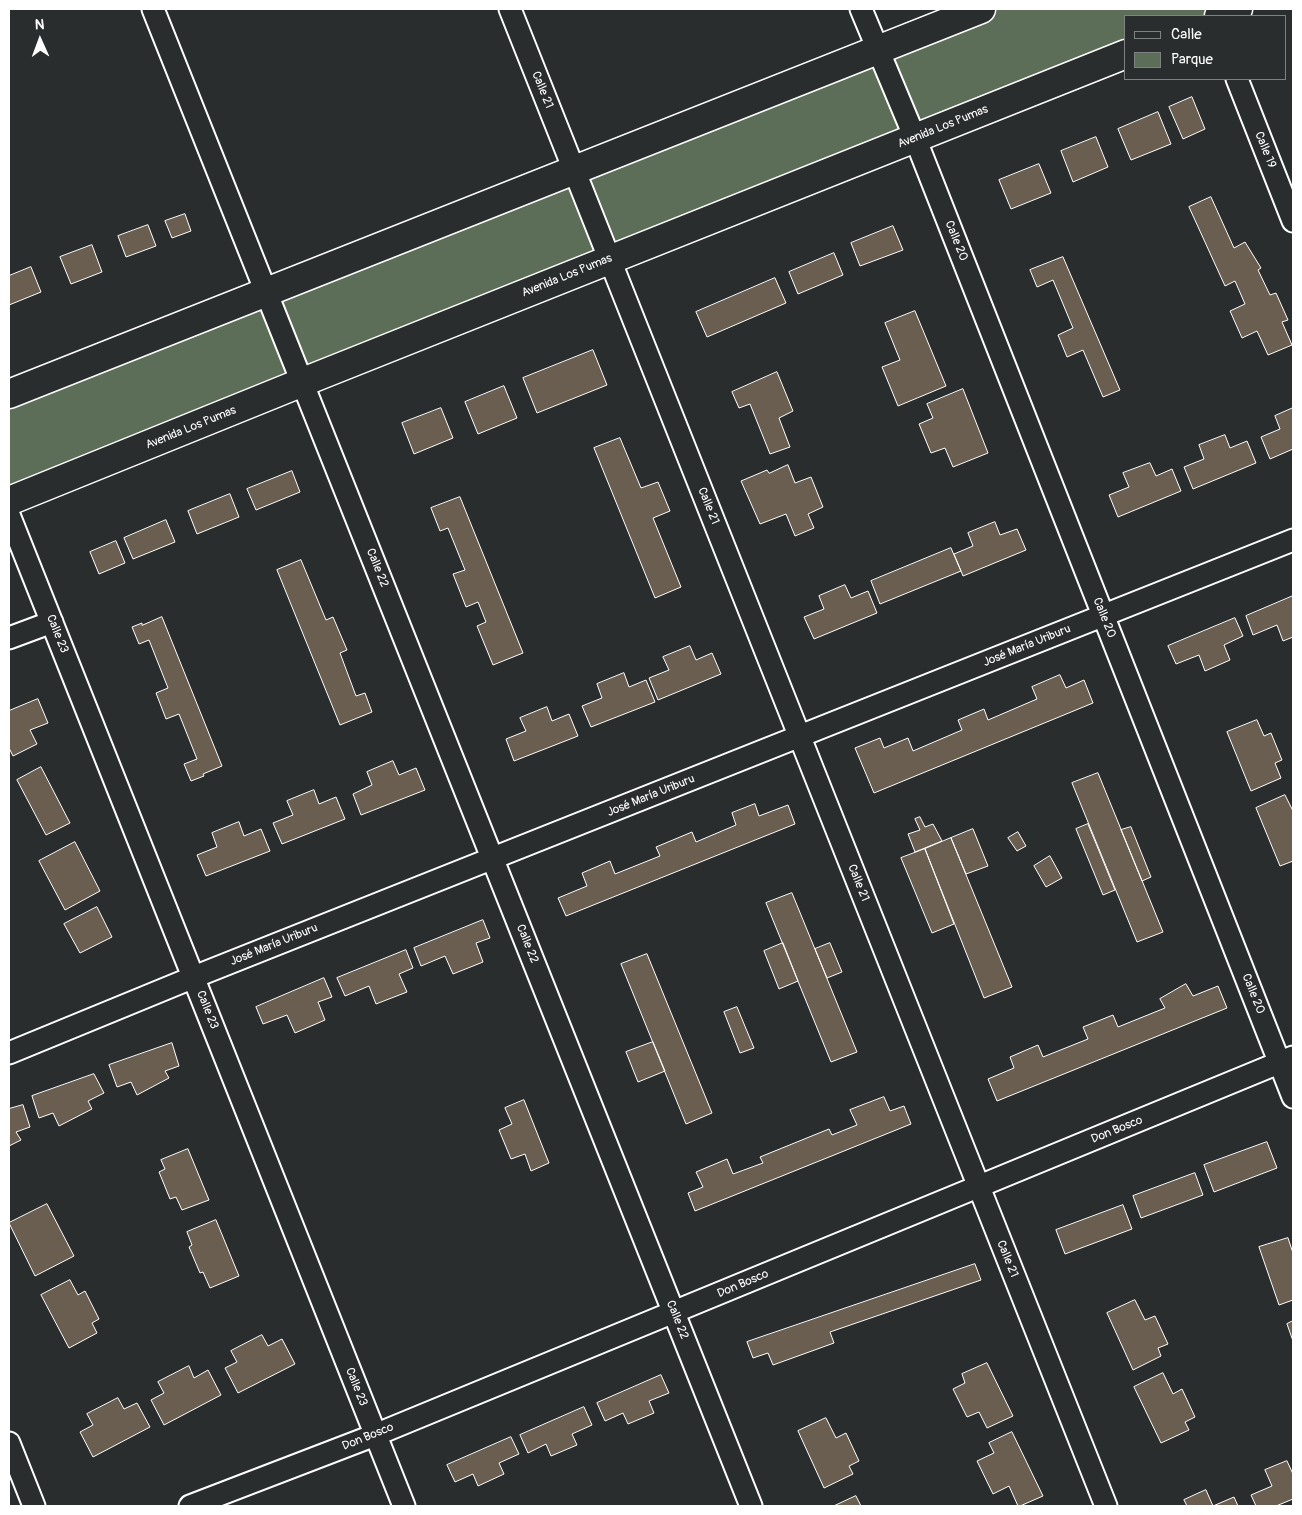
<!DOCTYPE html>
<html>
<head>
<meta charset="utf-8">
<style>
	body { margin:0 }
	#map { position:relative; width:1302px; height:1515px; overflow:hidden; background:#2a2d2e; font-family:Pangolin,sans-serif }
	canvas { display:block }
	.frame { position:absolute; inset:0; border:10px solid #fff; pointer-events:none }
	.legend { position:absolute; left:1124px; top:15px; width:162px; height:65px; box-sizing:border-box; background:#2a2d2e; border:1px solid #7f8182; margin:0; padding:6px 9px; list-style:none; font-size:15px; color:#fff }
	.legend li { display:flex; align-items:center; gap:10px; height:25px }
	.legend b { width:25px; border:1px solid #7f8182 }
	.north { position:absolute; left:15px; top:15px; width:50px; height:50px; -webkit-text-stroke:4px #2a2d2e; paint-order:stroke; rotate:358deg; font-size:14px; font-weight:700; line-height:20px; text-align:center; color:#fff }
	.north::after { content:''; display:block; margin:auto; width:18px; height:22px; background:#fff; clip-path:polygon(50% 0,100% 100%,50% 72%,0 100%) }
</style>
</head>
<body>
<div id="map">
<canvas width="1302" height="1515"></canvas>
<div class="frame"></div>
<ul class="legend">
<li><b style="height:6px;background:#2a2d2e"></b>Calle</li>
<li><b style="height:14px;background:#5d6e58"></b>Parque</li>
</ul>
<div class="north">N</div>
</div>
<script>
const context = document.querySelector('canvas').getContext('2d');
context.lineJoin = 'round';
function fillPath(path, color) { context.fillStyle = color; context.fill(path, 'evenodd'); }
function stroke(path, color, width, dash) { context.strokeStyle = color; context.lineWidth = width; context.lineCap = dash ? 'butt' : 'round'; context.setLineDash(dash || []); context.stroke(path); }
function drawText(font, color, halo, rows, align = 'center') {
  context.font = font + ' Pangolin,sans-serif'; context.lineWidth = 4; context.setLineDash([]); context.textBaseline = 'middle'; context.strokeStyle = halo; context.fillStyle = color; for (const [text, x, y, turn = 0] of rows) {
    context.save(); context.translate(x, y); context.rotate((+turn || 0) * Math.PI / 180); context.textAlign = isNaN(turn) ? turn : align; if (halo) context.strokeText(text, 0, 0); context.fillText(text, 0, 0); context.restore();
  }
}
fillPath(new Path2D(`
	M986 9H1239L1220 16H1126V54L9 500V395Z`), '#5d6e58');
const building = new Path2D(`
	M1192 97 1205 129 1183 139 1169 107Z
	M1158 112 1171 144 1131 160 1118 129Z
	M1096 137 1108 167 1073 182 1061 151Z
	M1039 164 1051 193 1011 209 999 180Z
	M1211 197 1234 248 1245 242 1261 268 1258 270 1270 295 1276 293 1288 320 1282 322 1292 345 1268 355 1257 331 1242 338 1230 311 1245 304 1235 281 1225 286 1189 207Z
	M185 214 191 231 172 238 165 221Z
	M148 225 156 246 126 257 118 236Z
	M893 226 903 250 860 266 851 243Z
	M92 245 102 272 71 284 60 257Z
	M834 253 843 275 798 294 789 272Z
	M1063 257 1120 390 1103 397 1083 350 1067 357 1058 335 1073 328 1053 280 1037 287 1030 270Z
	M31 267 41 292 9 305V276Z
	M775 278 786 303 707 337 696 312Z
	M915 311 946 386 898 406 882 367 900 360 885 323Z
	M593 350 607 385 537 413 523 378Z
	M777 372 793 411 779 418 790 447 770 454 750 404 739 408 732 392Z
	M504 386 517 418 478 434 465 402Z
	M963 389 988 453 953 467 945 448 931 453 919 424 933 418 927 404Z
	M441 408 453 438 414 454 402 423Z
	M1293 408V449L1270 459 1261 437 1280 429 1275 416Z
	M1225 435 1230 448 1247 441 1256 463 1193 489 1184 467 1204 459 1199 445Z
	M620 438 641 488 658 482 670 511 653 518 681 587 655 598 594 448Z
	M1150 463 1156 476 1172 469 1181 491 1118 517 1109 495 1129 487 1123 473Z
	M788 465 795 483 811 477 823 507 808 514 814 528 795 536 786 514 760 524 741 481 767 470 769 473Z
	M292 471 300 492 256 510 247 489Z
	M230 494 239 517 197 534 188 511Z
	M460 497 523 653 493 665 477 626 486 622 478 602 466 607 453 574 465 570 448 528 440 531 431 508Z
	M166 520 175 542 133 559 124 538Z
	M995 522 1000 535 1017 529 1026 550 963 576 954 554 973 546 968 533Z
	M116 541 125 563 99 574 90 552Z
	M951 548 961 571 880 604 871 581Z
	M301 560 326 620 333 617 347 650 340 653 356 696 365 693 372 712 340 725 277 570Z
	M845 585 851 598 868 591 877 613 814 639 804 617 824 609 819 596Z
	M1293 596V637L1283 641 1277 625 1253 635 1246 616Z
	M162 617 222 766 203 774 204 776 191 781 184 764 197 759 179 714 166 719 156 693 168 688 149 640 139 644 132 627 142 623V625Z
	M1235 618 1243 636 1224 645 1230 660 1205 671 1199 655 1176 664 1168 646Z
	M690 646 696 660 712 653 721 674 658 700 649 678 669 670 663 657Z
	M624 673 629 687 646 680 655 702 591 727 582 706 602 698 597 684Z
	M1060 675 1066 688 1084 680 1093 703 874 793 855 748 880 738 884 748 908 738 913 751 962 730 958 720 984 709 988 720 1037 699 1032 687Z
	M38 699 48 723 30 730 37 744 13 756 9 748V711Z
	M547 707 552 721 569 714 578 736 514 761 506 739 526 731 520 718Z
	M1257 720 1264 736 1271 733 1282 760 1275 763 1281 778 1251 791 1227 732Z
	M393 761 399 775 416 768 425 790 361 815 353 794 372 785 367 772Z
	M41 767 70 823 46 835 17 780Z
	M1098 773 1163 932 1137 942 1072 783Z
	M314 790 319 804 336 797 345 819 282 844 273 823 293 815 287 801Z
	M1285 795 1293 811V861L1280 866 1256 808Z
	M755 804 759 816 788 805 795 824 566 916 558 898 587 886 582 873 610 861 615 874 660 856 656 847 692 832 696 842 736 825 732 813Z
	M920 817 925 827 933 824 942 841 915 852 908 834 920 830 915 819Z
	M239 822 244 836 261 829 270 851 206 876 197 855 217 847 212 833Z
	M1088 824 1115 890 1103 895 1076 829Z
	M1131 827 1151 877 1142 881 1121 830Z
	M973 829 988 866 966 874 951 838Z
	M1018 832 1026 846 1017 851 1008 838Z
	M951 838 1012 987 984 998 925 849Z
	M75 842 100 891 65 910 39 861Z
	M925 849 954 924 932 933 901 858Z
	M1050 856 1062 878 1046 887 1034 866Z
	M792 893 857 1052 831 1062 766 903Z
	M97 907 112 937 80 953 64 924Z
	M483 920 490 938 476 943 483 962 453 974 445 956 421 966 414 948Z
	M783 943 798 981 779 989 764 951Z
	M830 943 842 972 827 978 815 949Z
	M406 950 413 968 399 974 407 992 376 1004 369 986 345 996 337 978Z
	M647 954 712 1113 686 1124 621 964Z
	M324 978 332 997 318 1002 325 1020 295 1033 287 1015 263 1024 256 1007Z
	M1186 984 1193 996 1218 986 1227 1008 997 1101 988 1079 1014 1068 1010 1057 1038 1045 1043 1057 1088 1039 1083 1027 1113 1015 1118 1027 1165 1008 1160 999Z
	M737 1007 754 1048 740 1053 724 1012Z
	M653 1042 665 1071 638 1082 626 1052Z
	M172 1043 179 1066 165 1071 169 1078 137 1095 131 1082 117 1087 109 1065Z
	M94 1074 104 1093 88 1101 92 1109 59 1126 53 1113 39 1118 32 1096Z
	M884 1097 890 1111 904 1106 911 1124 695 1211 688 1193 703 1187 696 1172 727 1159 733 1174 763 1163 760 1157 829 1129 832 1135 857 1125 850 1110Z
	M524 1100 549 1163 531 1171 525 1154 511 1159 499 1130 512 1124 505 1108Z
	M23 1105 30 1127 16 1132 21 1140 9 1146V1109Z
	M1267 1142 1277 1168 1214 1192 1204 1165Z
	M188 1149 209 1200 182 1210 176 1197 170 1199 159 1172 165 1169 161 1160Z
	M1195 1173 1203 1195 1141 1218 1133 1196Z
	M47 1204 74 1256 35 1276 9 1223Z
	M1123 1205 1132 1229 1065 1254 1056 1230Z
	M216 1220 239 1276 210 1288 203 1272 200 1273 189 1247 192 1245 187 1232Z
	M1288 1238 1293 1253V1300L1279 1305 1259 1247Z
	M975 1264 981 1280 830 1332 834 1343 773 1365 768 1353 753 1358 747 1342Z
	M70 1280 78 1295 85 1291 99 1319 92 1323 97 1333 69 1348 41 1295Z
	M1135 1300 1145 1320 1155 1316 1168 1344 1158 1348 1161 1356 1133 1370 1107 1313Z
	M1293 1321V1341L1287 1324Z
	M262 1335 268 1346 282 1339 295 1364 238 1393 225 1368 237 1362 231 1351Z
	M987 1363 1013 1416 987 1428 979 1412 967 1417 953 1389 965 1383 962 1374Z
	M189 1366 194 1378 208 1370 221 1395 164 1425 151 1400 164 1393 158 1382Z
	M1163 1373 1173 1394 1182 1389 1195 1417 1185 1422 1189 1430 1161 1443 1134 1387Z
	M661 1375 669 1393 649 1401 654 1413 628 1424 623 1413 605 1421 597 1403Z
	M118 1398 124 1409 137 1403 150 1427 93 1457 80 1432 93 1425 87 1414Z
	M584 1407 592 1425 572 1434 577 1445 551 1456 546 1444 528 1453 520 1435Z
	M826 1418 836 1438 846 1433 859 1461 849 1466 853 1474 824 1488 798 1431Z
	M1012 1432 1043 1496 1020 1506H1018L1009 1486 993 1494 977 1461 994 1453 989 1443Z
	M511 1437 519 1454 499 1463 504 1474 478 1486 473 1474 455 1482 447 1465Z
	M1287 1461 1293 1474V1499L1276 1506H1256L1251 1495 1272 1486 1265 1470Z
	M1206 1490 1213 1506 1234 1497 1238 1506H1187L1184 1500Z
	M856 1496 861 1506H834Z`);
fillPath(building, '#695e50');
stroke(building, '#fff', 1);
const street = new Path2D(`
	M153 9 751 1506
	M510 9 1106 1506
	M861 9 915 138 1293 1097
	M1237 79 1293 221
	M9 515 404 1506
	M9 638 52 622
	M9 1053 194 977 1293 540
	M9 1443 34 1506
	M190 1506 375 1435 1293 1057`);
const secondary = new Path2D(`
	M1219 16 1238 9
	M9 394 981 9
	M9 501 303 382 1126 54`);
stroke(street, '#fff', 25);
stroke(secondary, '#fff', 31);
stroke(street, '#2a2d2e', 21);
stroke(secondary, '#2a2d2e', 28);
drawText('12px', '#fff', '#2a2d2e', [
	["Calle 21",542,90,68],
	["Avenida Los Pumas",943,127,-22],
	["Calle 19",1265,150,68],
	["Calle 20",956,241,68],
	["Avenida Los Pumas",567,276,-22],
	["Avenida Los Pumas",191,428,-22],
	["Calle 21",708,506,68],
	["Calle 22",377,568,68],
	["Calle 20",1104,618,68],
	["Calle 23",57,634,68],
	["José María Uriburu",1027,646,-22],
	["José María Uriburu",651,796,-22],
	["Calle 21",858,883,68],
	["Calle 22",527,944,68],
	["José María Uriburu",274,945,-22],
	["Calle 20",1253,994,68],
	["Calle 23",207,1010,68],
	["Don Bosco",1117,1130,-22],
	["Calle 21",1007,1259,68],
	["Don Bosco",743,1284,-23],
	["Calle 22",677,1320,68],
	["Calle 23",356,1387,68],
	["Don Bosco",368,1437,-22]
]);
</script>
</body>
</html>
